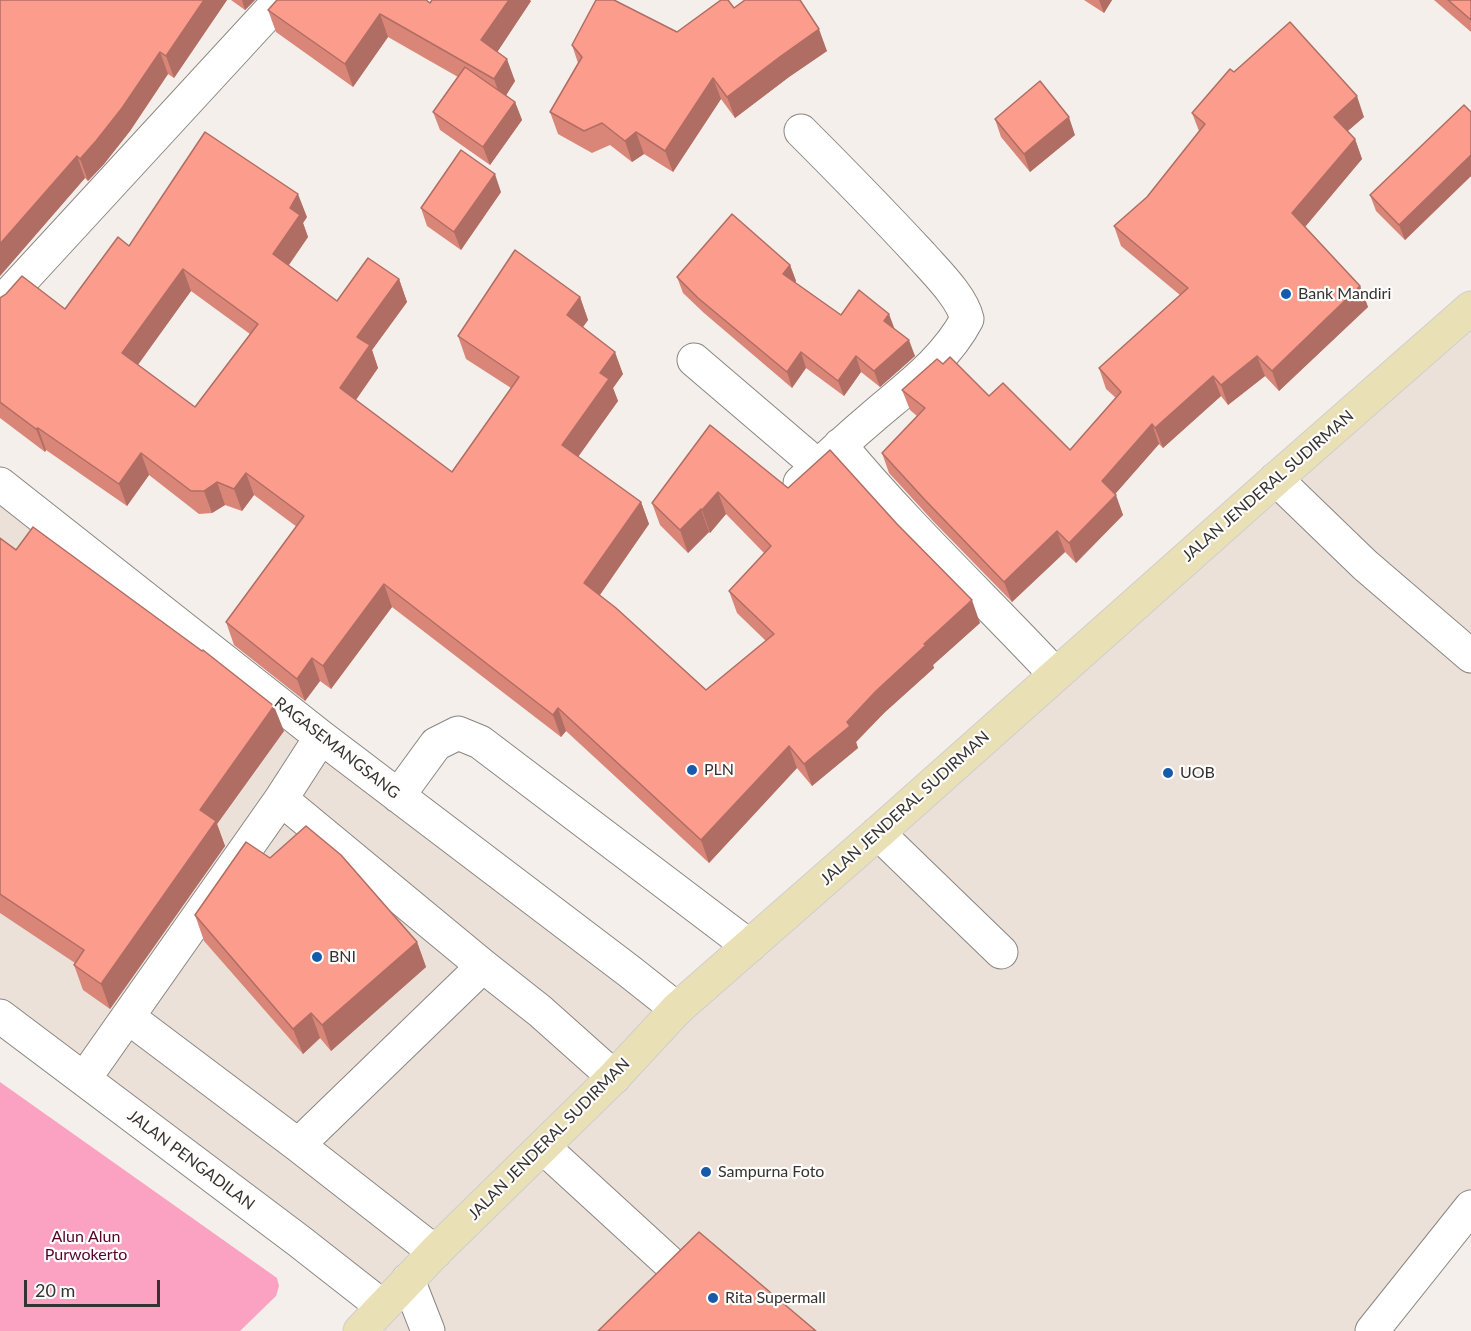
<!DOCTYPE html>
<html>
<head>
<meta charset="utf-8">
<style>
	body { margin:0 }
	#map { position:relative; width:1471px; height:1331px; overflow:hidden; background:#f4efea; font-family:Lato,sans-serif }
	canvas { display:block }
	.scale { position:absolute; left:24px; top:1280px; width:136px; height:27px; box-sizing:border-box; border:3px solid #353331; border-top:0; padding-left:8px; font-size:18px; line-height:21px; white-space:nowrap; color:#353331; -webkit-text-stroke:4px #fffdfb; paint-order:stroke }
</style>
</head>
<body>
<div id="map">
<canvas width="1471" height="1331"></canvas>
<div class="scale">20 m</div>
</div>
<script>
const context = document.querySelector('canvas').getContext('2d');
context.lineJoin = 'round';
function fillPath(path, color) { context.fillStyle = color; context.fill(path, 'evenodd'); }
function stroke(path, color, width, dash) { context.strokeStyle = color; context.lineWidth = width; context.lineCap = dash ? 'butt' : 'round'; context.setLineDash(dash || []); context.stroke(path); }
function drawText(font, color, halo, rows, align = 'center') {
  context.font = font + ' Lato,sans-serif'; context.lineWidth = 4.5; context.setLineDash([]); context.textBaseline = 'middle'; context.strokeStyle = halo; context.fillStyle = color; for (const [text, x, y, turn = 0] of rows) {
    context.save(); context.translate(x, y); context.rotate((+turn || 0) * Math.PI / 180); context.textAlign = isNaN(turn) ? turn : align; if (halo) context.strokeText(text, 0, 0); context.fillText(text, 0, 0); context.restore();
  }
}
fillPath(new Path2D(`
	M1471 307V1207L1372 1331H351L382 1307 0 1029V484L677 1009Z`), '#ece1d8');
fillPath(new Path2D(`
	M0 1082 277 1278 279 1286 276 1296 240 1331H0Z`), '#fba2c3');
const minor = new Path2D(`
	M0 304 280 0
	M694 360 818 466
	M840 445C907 526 984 598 1055 674
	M1276 479 1365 565 1471 656
	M800 483C824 460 849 437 875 415 909 386 946 359 967 319 962 297 936 272 921 255 882 213 842 172 801 131
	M0 484 321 737 629 971 677 1009
	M398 796 436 744 458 733 480 742 749 946
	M281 799 483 966 540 1011 614 1077
	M878 833 1001 952
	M0 1016 299 1241 382 1306
	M128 1017 298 1145 435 1252
	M84 1079 281 799 321 737
	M298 1145 483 966
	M543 1147 675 1268
	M408 1280 428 1331
	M1372 1331 1471 1207`);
const major = new Path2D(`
	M360 1331 435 1252 614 1077 677 1009 878 833 1276 479 1471 308`);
stroke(minor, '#8a8682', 35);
stroke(major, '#cfcece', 35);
stroke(minor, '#fff', 33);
stroke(major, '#e9e0b6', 33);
fillPath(new Path2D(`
	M0 0H227L174 78 168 74 130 131 104 164 88 181 85 178 0 276Z
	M231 0H255L245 10Z
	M1084 0H1112L1104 13Z
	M1434 0H1471V32Z
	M531 1 497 52 515 81 506 95 515 102 522 120 490 165 440 130 433 112 458 77 388 37 353 87 276 32 268 10 430 3Z
	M734 8 827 51 789 77 735 118 721 99 673 172 644 154 632 162 610 145 592 153 558 134 550 112 578 63 572 45 677 32Z
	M1234 72 1364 117 1347 131 1355 139 1362 159 1305 227 1360 286 1368 307 1279 391 1265 376 1228 405 1221 396 1163 448 1159 444 1115 494 1123 515 1076 563 1065 552 1012 602 932 520 889 473 882 453 917 416 910 410 902 390 989 396 1070 450 1116 398 1106 389 1099 368 1180 295 1121 246 1114 226 1147 197 1199 131 1192 113Z
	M1471 112V176L1405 240 1376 211 1370 195Z
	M995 119 1075 135 1030 172 1001 137Z
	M501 192 461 250 427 226 421 208Z
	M307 217 303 223 308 237 289 265 337 301 399 279 407 302 372 350 378 368 356 400 452 472 511 388 466 359 458 336 580 297 588 320 583 327 623 374 613 388 618 401 578 457 641 502 649 524 600 595 706 690 766 641 737 613 729 591 764 553 726 514 710 533 709 532 688 553 660 525 652 503 710 425 788 488 980 623 933 665 934 668 884 713 856 742 858 748 812 786 797 768 709 863 566 731 561 737 392 607 331 689 320 681 305 701 234 645 226 622 297 527 254 495 242 511 225 505 212 513 199 514 149 475 127 506 46 450 45 452 0 418V298L65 309 129 246ZM191 291 250 334 195 407 137 365Z
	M790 265 796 281 795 282 841 315 895 329 915 356 880 387 861 372 844 396 806 368 792 388 704 313 683 293 677 277Z
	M0 538 284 731 217 824 225 846 110 1009 83 990 74 965 75 963 0 913Z
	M270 858 417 942 426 967 331 1051 320 1038 303 1054 204 941 195 915Z`), '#d98679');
fillPath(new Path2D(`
	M204 0H227L174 78 166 56Z
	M242 0H255L245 10Z
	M509 0H530L531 1 490 63 481 40Z
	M1099 0H1112L1104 13Z
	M380 14 388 37 353 87 345 64Z
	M819 29 827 51 789 77 735 118 727 97 781 56Z
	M160 52 168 74 130 131 104 164 88 181 80 159Z
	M507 59 515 81 502 102 494 79Z
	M713 78 721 99 673 172 665 151Z
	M1357 96 1364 117 1341 137 1334 117Z
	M515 102 522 120 490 165 483 147Z
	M1069 117 1075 135 1030 172 1024 154Z
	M636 132 644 154 632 162 625 141Z
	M1355 139 1362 159 1299 234 1292 213Z
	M1471 155V176L1405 240 1399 225Z
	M77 156 85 178 0 276V244Z
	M495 174 501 192 461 250 454 232Z
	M298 194 307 217 303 223 308 237 281 276 273 254 290 208Z
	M790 265 796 281 789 290 783 274Z
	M183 269 191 291 130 376 122 353Z
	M399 279 407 302 372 350 378 368 348 411 340 388 357 337Z
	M1360 286 1368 307 1279 391 1272 371Z
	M580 297 588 320 575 338 567 315Z
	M889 314 895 330 884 321Z
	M909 340 915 356 880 387 874 371Z
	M615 352 623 374 613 388 618 401 570 468 562 445 600 373Z
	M801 352 806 368 792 388 787 372Z
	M856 356 861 372 844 396 838 381Z
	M1257 356 1265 376 1228 405 1221 385Z
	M1213 376 1221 396 1163 448 1155 428Z
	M1152 424 1159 444 1109 501 1102 481Z
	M38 428 46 450 45 452 36 429Z
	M141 453 149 475 127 506 119 484Z
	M246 473 254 495 242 511 234 489Z
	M217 482 225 505 212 513 204 491Z
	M718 492 726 514 710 533 702 510Z
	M1116 495 1123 515 1076 563 1069 543Z
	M641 502 649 524 592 606 584 583Z
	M701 509 709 532 688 553 680 530Z
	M1057 531 1065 552 1012 602 1004 582Z
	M384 584 392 607 331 689 323 666Z
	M972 600 980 623 933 665 934 668 884 713 856 742 858 748 812 786 804 764 924 644Z
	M312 658 320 681 305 701 297 679Z
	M274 706 284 731 217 824 225 846 110 1009 101 984 200 810Z
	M558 708 566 731 561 737 553 715Z
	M789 746 797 768 709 863 701 840Z
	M417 942 426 967 331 1051 322 1025Z
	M311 1013 320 1038 303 1054 293 1029Z`), '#b06d63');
const building = new Path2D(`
	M0 0H204L166 56 160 52 122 108 96 141 80 159 77 156 0 244Z
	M277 0H426L430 3 432 0H509L481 40 507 59 494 79 380 14 345 64 268 10Z
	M596 0H614L677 32 721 0H728L734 8 745 0H800L819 29 781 56 727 97 713 78 665 151 636 132 625 141 602 123 584 131 550 112 582 57 572 45Z
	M1448 0H1471V20Z
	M1290 22 1357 96 1334 117 1355 139 1292 213 1360 286 1272 371 1257 356 1221 385 1213 376 1155 428 1152 424 1102 481 1116 495 1069 543 1057 531 1004 582 925 500 882 453 925 408 902 390 937 359 943 364 950 357 989 396 1003 383 1070 450 1121 392 1099 368 1188 288 1114 226 1147 197 1205 124 1192 113 1230 69 1234 72Z
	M465 67 515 102 483 147 433 112Z
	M1040 81 1069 117 1024 154 995 119Z
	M1464 105 1471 112V155L1399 225 1370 195Z
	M205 132 298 194 290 208 300 215 273 254 337 301 368 258 399 279 357 337 370 345 340 388 452 472 519 377 458 336 515 250 580 297 567 315 615 352 600 373 609 379 562 445 641 502 584 583 616 608 706 690 774 634 729 591 771 546 718 492 702 510 701 509 680 530 652 503 710 425 788 488 830 450 897 524 972 600 924 644 926 645 876 691 847 722 850 726 804 764 789 746 701 840 558 708 553 715 384 584 323 666 312 658 297 679 226 622 304 516 246 473 234 489 217 482 204 491H191L141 453 119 484 38 428 36 429 0 402V298L6 294 22 276 65 309 118 237 129 246ZM183 269 258 324 195 407 122 353Z
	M461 150 495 174 454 232 421 208Z
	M732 214 790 265 783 274 841 315 859 290 889 314 884 321 909 340 874 371 856 356 838 381 801 352 787 372 698 298 677 277Z
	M33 527 202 651 203 650 274 706 200 810 216 821 101 984 74 965 84 950 0 894V538L16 550Z
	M306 826 341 855 417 942 322 1025 311 1013 293 1029 195 915 246 842 270 858Z
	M699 1232 816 1331H598Z`);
fillPath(building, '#fc9c8d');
stroke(building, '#b06d63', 1.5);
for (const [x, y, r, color] of [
	[1286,294,6,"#165aaa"],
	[692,770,6,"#165aaa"],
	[1168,773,6,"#165aaa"],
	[317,957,6,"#165aaa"],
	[706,1172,6,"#165aaa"],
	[713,1298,6,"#165aaa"]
]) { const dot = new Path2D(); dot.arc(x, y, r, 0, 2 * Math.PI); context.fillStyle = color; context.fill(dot); stroke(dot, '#fffdfb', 2); }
drawText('16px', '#353331', '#fffdfb', [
	["Bank Mandiri",1298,294],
	["PLN",704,770],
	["UOB",1180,773],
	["BNI",329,957],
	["Sampurna Foto",718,1172],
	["Rita Supermall",725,1298]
], 'left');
drawText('16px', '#353331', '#fffdfb', [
	["JALAN JENDERAL SUDIRMAN",1268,486,-41],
	["RAGASEMANGSANG",337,748,38],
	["JALAN JENDERAL SUDIRMAN",905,808,-42],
	["JALAN JENDERAL SUDIRMAN",549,1139,-45],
	["JALAN PENGADILAN",191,1160,37]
]);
drawText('16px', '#55022e', '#fffdfb', [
	["Alun Alun",86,1237],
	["Purwokerto",86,1255]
]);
</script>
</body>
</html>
